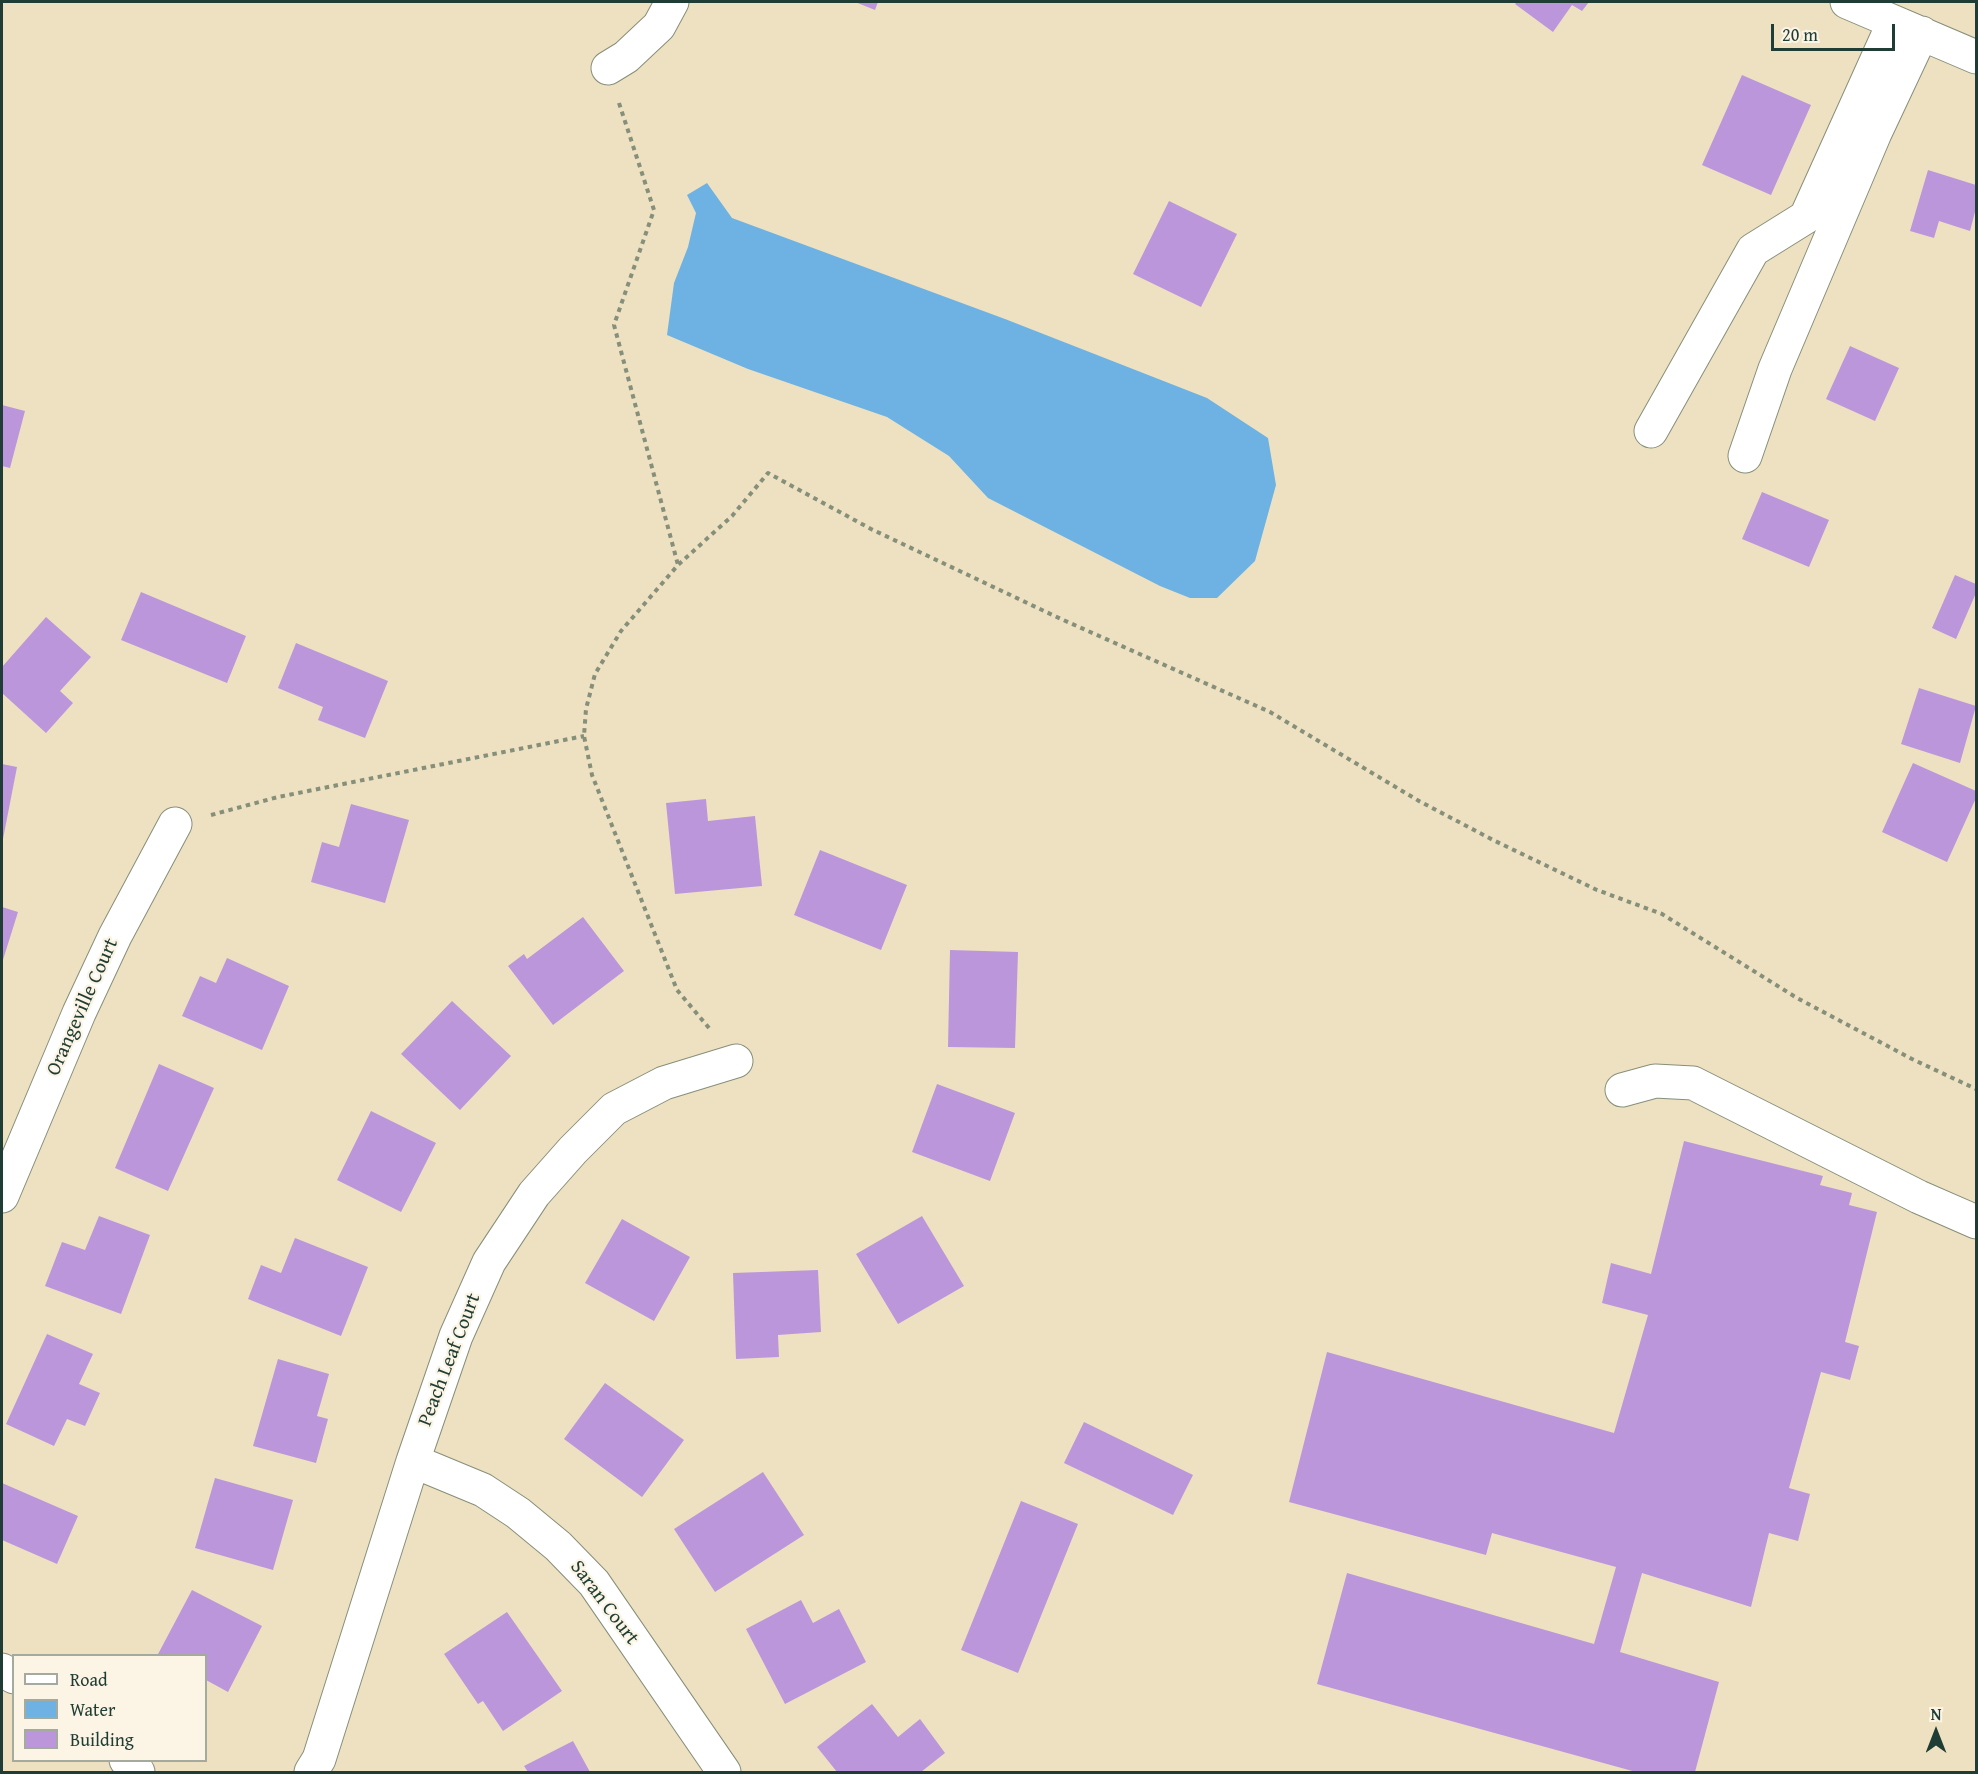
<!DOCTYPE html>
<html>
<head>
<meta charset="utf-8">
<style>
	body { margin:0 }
	#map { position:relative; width:1978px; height:1774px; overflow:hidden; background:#eee1c1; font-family:"Gentium Book Plus",serif }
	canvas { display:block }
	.frame { position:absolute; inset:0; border:3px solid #1f3d34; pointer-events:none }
	.legend { position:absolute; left:12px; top:1654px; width:195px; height:108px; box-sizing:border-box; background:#fcf5e5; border:2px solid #a4ab9e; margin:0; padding:8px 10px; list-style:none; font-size:18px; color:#1f3d34 }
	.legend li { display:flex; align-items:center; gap:12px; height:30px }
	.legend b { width:30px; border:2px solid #a4ab9e }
	.north { position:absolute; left:1906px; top:1702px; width:60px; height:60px; -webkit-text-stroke:4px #fcf5e5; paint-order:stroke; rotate:0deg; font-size:16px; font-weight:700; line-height:24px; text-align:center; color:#1f3d34 }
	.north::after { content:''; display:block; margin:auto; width:21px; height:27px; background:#1f3d34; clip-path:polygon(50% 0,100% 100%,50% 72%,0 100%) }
	.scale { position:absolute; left:1771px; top:24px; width:124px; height:27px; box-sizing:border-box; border:3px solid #1f3d34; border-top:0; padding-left:8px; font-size:18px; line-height:21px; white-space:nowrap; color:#1f3d34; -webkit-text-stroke:4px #fcf5e5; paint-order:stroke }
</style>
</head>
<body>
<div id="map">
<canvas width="1978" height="1774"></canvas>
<div class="frame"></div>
<ul class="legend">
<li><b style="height:8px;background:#fff"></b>Road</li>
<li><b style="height:16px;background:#6db2e3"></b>Water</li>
<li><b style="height:16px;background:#bc96db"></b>Building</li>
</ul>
<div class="north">N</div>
<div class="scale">20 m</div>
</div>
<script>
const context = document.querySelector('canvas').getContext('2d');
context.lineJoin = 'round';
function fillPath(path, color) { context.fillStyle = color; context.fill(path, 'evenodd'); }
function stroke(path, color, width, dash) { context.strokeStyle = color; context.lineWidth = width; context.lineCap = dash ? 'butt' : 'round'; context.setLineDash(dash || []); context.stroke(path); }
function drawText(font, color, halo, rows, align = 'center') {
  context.font = font + ' "Gentium Book Plus",serif'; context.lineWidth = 4.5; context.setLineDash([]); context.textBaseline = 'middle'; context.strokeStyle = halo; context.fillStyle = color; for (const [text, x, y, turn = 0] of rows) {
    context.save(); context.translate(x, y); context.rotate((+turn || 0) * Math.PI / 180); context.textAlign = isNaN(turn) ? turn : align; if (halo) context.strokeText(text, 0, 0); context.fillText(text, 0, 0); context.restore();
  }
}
fillPath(new Path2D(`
	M707 183 732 218 1005 319 1207 398 1268 438 1276 485 1255 561 1217 598H1190L1160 586 988 498 949 456 887 417 748 369 667 335 674 283 688 247 696 213 687 195Z`), '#6db2e3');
fillPath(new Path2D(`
	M855 2H878L875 10Z
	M1517 2H1589L1582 11 1572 5 1553 32 1515 4Z
	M1742 75 1811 105 1771 195 1702 165Z
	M1928 170 1976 185V208L1970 231 1939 221 1934 238 1910 231Z
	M1169 201 1237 234 1201 307 1133 274Z
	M1850 346 1899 368 1875 421 1826 399Z
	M2 405 25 411 10 468 2 466Z
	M1762 492 1829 520 1809 567 1742 539Z
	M1955 575 1976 584V593L1956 639 1932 628Z
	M141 592 246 636 227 683 121 640Z
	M46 617 91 657 60 691 73 703 46 733 2 693V667Z
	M296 643 388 681 365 738 318 720 323 707 278 688Z
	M1919 688 1976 706 1960 763 1901 744Z
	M1913 763 1976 791V798L1947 862 1882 832Z
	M2 764 17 767 3 839H2Z
	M706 799 708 821 755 816 762 886 675 894 666 803Z
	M351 804 409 820 385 903 311 882 322 842 339 847Z
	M820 850 907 885 881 950 794 915Z
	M2 907 18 912 2 963Z
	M583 917 624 971 553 1025 508 966 524 954 527 959Z
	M950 950 1018 952 1015 1048 948 1047Z
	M227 958 289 986 262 1050 182 1016 200 976 216 983Z
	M452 1001 511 1056 460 1110 401 1054Z
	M159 1064 214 1088 168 1191 115 1168Z
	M937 1084 1015 1113 990 1181 912 1152Z
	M371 1111 436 1143 401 1212 337 1180Z
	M1684 1141 1823 1176 1820 1185 1852 1193 1849 1205 1877 1212 1845 1342 1859 1346 1850 1380 1821 1372 1789 1488 1810 1494 1798 1541 1769 1533 1751 1607 1642 1573 1620 1652 1719 1682 1695 1772H1636L1317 1684 1347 1573 1594 1644 1616 1567 1492 1533 1486 1555 1289 1502 1327 1352 1614 1433 1648 1315 1602 1303 1611 1263 1651 1274Z
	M99 1216 150 1235 121 1314 45 1286 62 1242 85 1250Z
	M922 1216 964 1286 898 1324 856 1254Z
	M622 1219 690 1257 654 1321 585 1283Z
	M295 1238 368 1267 341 1336 248 1299 261 1265 281 1273Z
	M818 1270 821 1332 778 1335 779 1357 736 1359 733 1273Z
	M47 1334 93 1354 79 1384 100 1393 85 1426 67 1419 54 1446 6 1424Z
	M278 1359 329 1374 317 1416 328 1419 316 1463 253 1446Z
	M605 1383 684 1440 642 1497 564 1439Z
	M1084 1422 1193 1475 1173 1515 1064 1463Z
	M763 1472 804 1535 715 1592 674 1529Z
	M215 1478 293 1500 273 1570 195 1548Z
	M2 1483 78 1516 57 1564 2 1540Z
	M1021 1501 1078 1524 1018 1673 961 1650Z
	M192 1590 262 1626 228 1692 206 1680V1656H157Z
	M801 1600 813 1623 839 1609 866 1662 785 1704 746 1629Z
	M507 1612 562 1691 503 1731 483 1701 478 1704 444 1654Z
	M872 1704 898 1737 920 1719 945 1753 921 1772H837L817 1747Z
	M573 1741 590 1772H528L524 1766Z`), '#bc96db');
const minor = new Path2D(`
	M1847 2 1976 57
	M608 68 626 57 659 26 672 2
	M1651 431 1753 250 1806 217 1894 22
	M1745 456 1775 369 1875 133 1922 33
	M1622 1090 1655 1081 1693 1083 1919 1197 1976 1222
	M2 1196 79 1013 115 936 175 824
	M413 1461 483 1490 518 1513 558 1546 594 1583 724 1772
	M2 1670 14 1677
	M126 1760 138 1772
	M311 1772 319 1759 413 1461 456 1336 489 1262 534 1194 573 1150 614 1109 664 1083 736 1061`);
stroke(minor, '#868f7a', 35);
stroke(new Path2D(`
	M619 103 654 210 614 325 678 565
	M211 815 278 797 584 736
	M709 1028 677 990 592 775 584 736 586 709 595 674 621 631 678 565 732 516 768 473 871 529 1061 619 1270 712 1419 801 1495 841 1597 890 1662 914 1797 998 1912 1059 1976 1089`), '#868f7a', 4, [4.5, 4.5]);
stroke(minor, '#fff', 33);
drawText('20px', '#1f3d34', '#fcf5e5', [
	["Orangeville Court",83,1007,-66],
	["Peach Leaf Court",450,1360,-69],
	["Saran Court",604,1603,53]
]);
</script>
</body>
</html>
